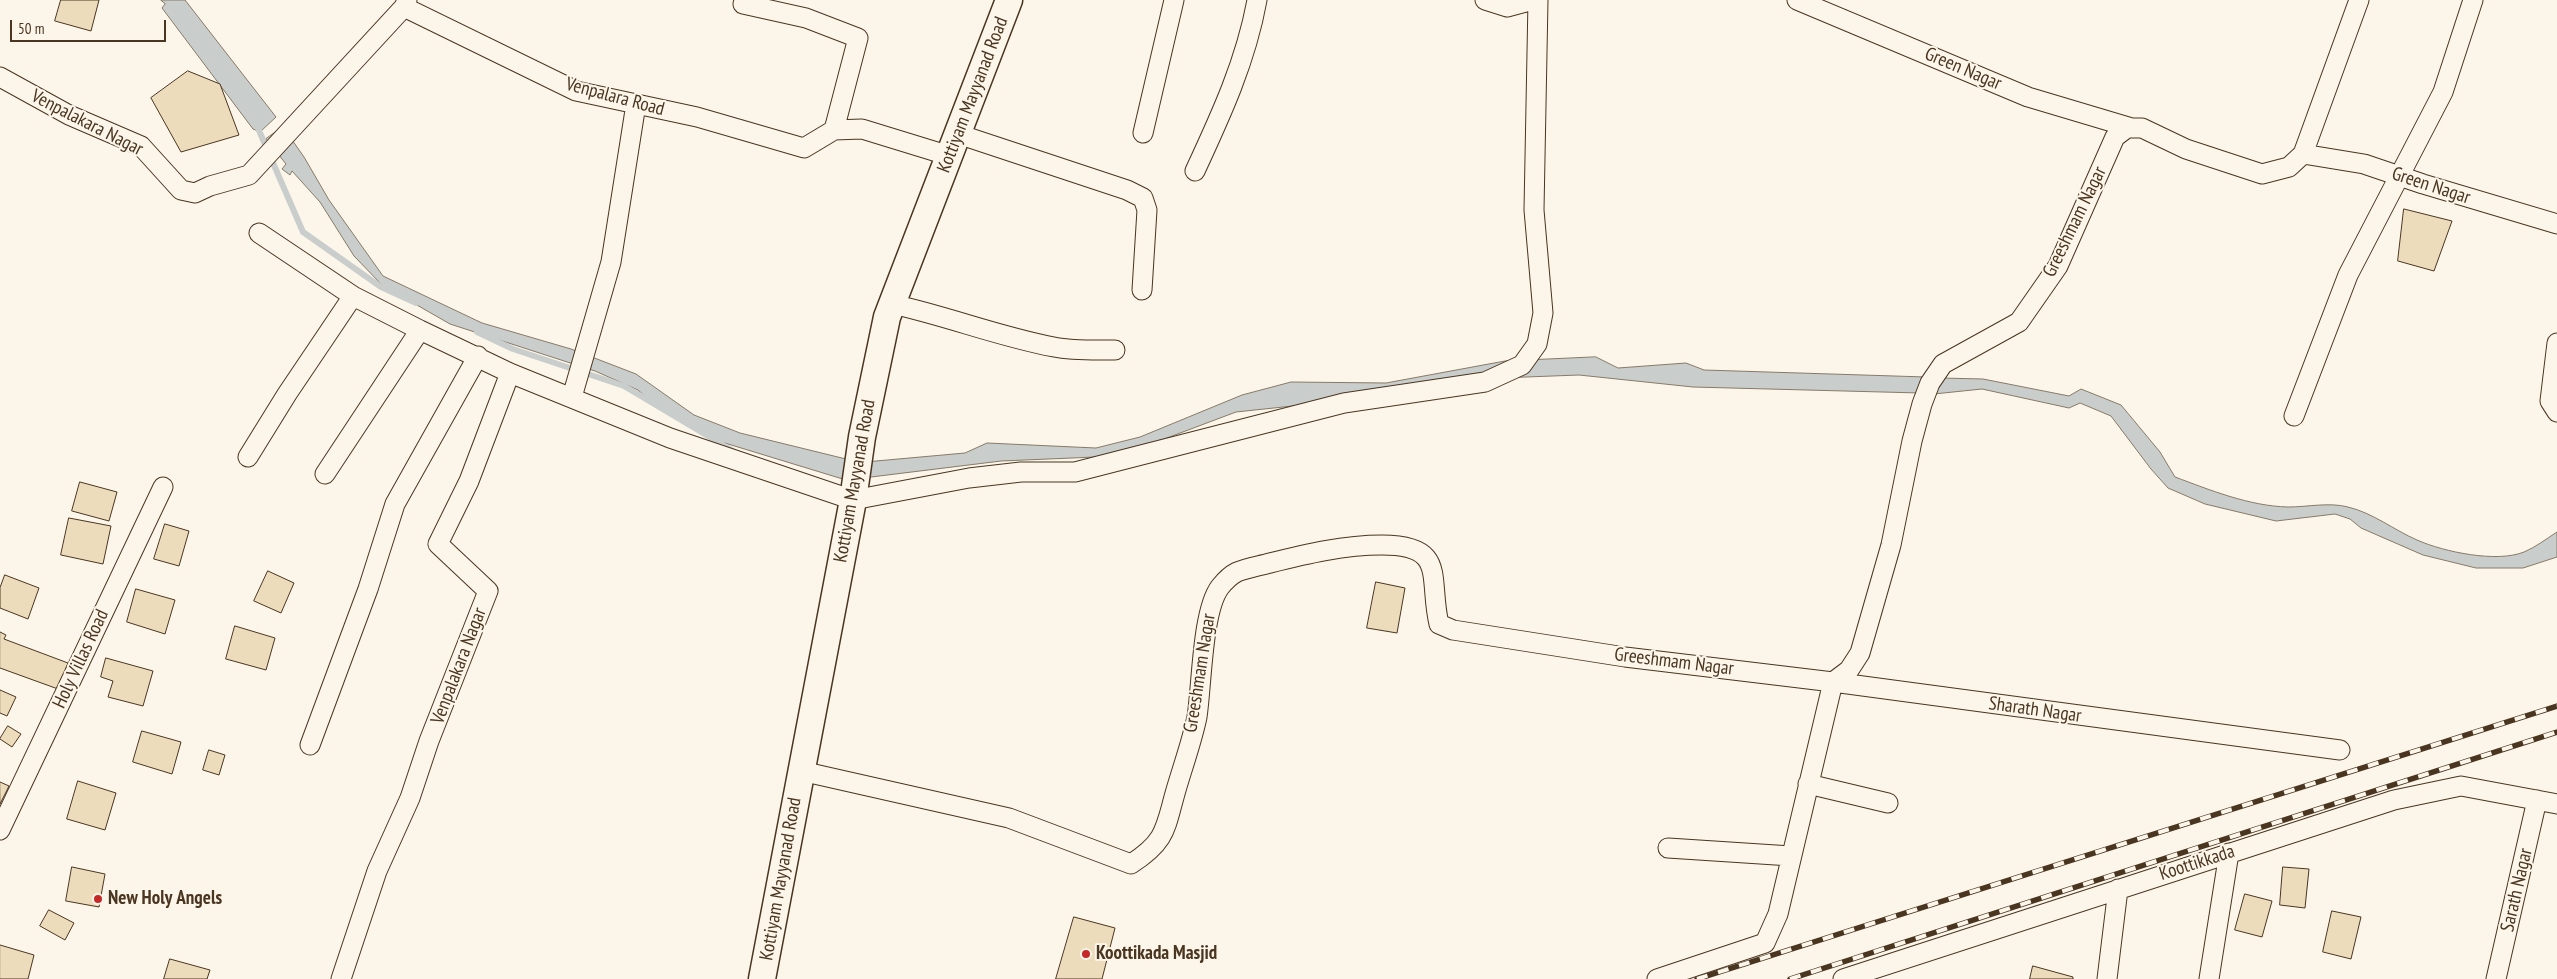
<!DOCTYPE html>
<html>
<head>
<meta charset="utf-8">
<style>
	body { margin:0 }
	#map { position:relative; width:2557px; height:979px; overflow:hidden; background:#fbf6e9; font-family:"PT Sans Narrow",sans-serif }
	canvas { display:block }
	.scale { position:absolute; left:10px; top:20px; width:156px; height:22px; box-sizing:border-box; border:2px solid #4a3520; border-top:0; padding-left:6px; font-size:15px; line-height:18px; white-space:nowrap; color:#4a3520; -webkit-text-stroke:4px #fbf6e9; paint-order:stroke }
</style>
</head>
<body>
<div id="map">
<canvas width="2557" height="979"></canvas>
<div class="scale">50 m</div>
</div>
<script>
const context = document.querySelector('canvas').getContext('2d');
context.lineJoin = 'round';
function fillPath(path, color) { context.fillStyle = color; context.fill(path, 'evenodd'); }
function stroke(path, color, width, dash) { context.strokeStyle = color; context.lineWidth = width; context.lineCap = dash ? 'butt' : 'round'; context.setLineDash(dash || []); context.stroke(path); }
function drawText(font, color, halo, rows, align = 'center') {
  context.font = font + ' "PT Sans Narrow",sans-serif'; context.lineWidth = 4; context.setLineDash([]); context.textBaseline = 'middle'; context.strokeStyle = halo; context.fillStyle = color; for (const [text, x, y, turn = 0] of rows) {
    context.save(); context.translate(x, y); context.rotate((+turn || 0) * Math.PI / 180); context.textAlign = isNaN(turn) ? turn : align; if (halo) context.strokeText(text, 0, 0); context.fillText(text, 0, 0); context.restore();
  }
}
const water = new Path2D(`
	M161 0H185L276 117 260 132 253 129 162 8 165 4Z
	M283 127 304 157 329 200 383 276 482 323 571 349 636 374 694 415 740 433 846 459V480L715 440 656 406 638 390 595 371 450 324 382 285 354 256 320 202 292 171 290 175 282 169 286 164 266 139Z
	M1596 357 1618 368 1686 363 1704 370 1926 377 1920 393 1693 387 1579 375 1473 379 1302 405 1236 412 1119 456 1001 461 863 478 865 462 965 453 987 443 1096 448 1140 437 1242 395 1291 382 1386 383 1505 361Z
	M1940 378 1983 379 2069 396 2081 389 2121 405 2160 452 2175 477C2210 490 2249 506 2288 507 2308 507 2329 502 2348 507 2373 513 2394 530 2417 540 2444 552 2497 563 2524 552 2536 547 2546 539 2557 532V557L2523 568H2476L2423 555 2361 528 2350 519 2335 514 2276 521 2205 504 2168 488 2151 469 2111 416 2080 403 2069 408 1982 389 1934 394Z`);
fillPath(water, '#c9cecd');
stroke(water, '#887966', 1);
stroke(new Path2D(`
	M257 126 303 232 381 287 416 303
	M477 332 513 349 624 386 733 451`), '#c9cecd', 6);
const building = new Path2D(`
	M61 0H99L91 31 55 21Z
	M188 71 220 84 239 135 181 152 151 98Z
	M2404 209 2452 221 2434 271 2398 261Z
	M80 482 117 492 109 521 72 511Z
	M69 518 111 526 103 564 61 555Z
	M165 524 189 531 179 566 154 559Z
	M268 571 294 583 281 613 254 601Z
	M5 575 39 588 28 619 0 608V588Z
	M1376 582 1405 588 1397 633 1367 628Z
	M136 589 175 600 165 634 127 622Z
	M235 626 275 638 266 670 226 659Z
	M0 632 6 635 4 639 68 663 58 689 0 668Z
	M106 658 153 671 143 706 108 697 113 681 101 677Z
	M0 690 16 697 7 716 0 713Z
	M8 726 21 734 12 747 0 739Z
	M142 731 181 742 172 774 133 762Z
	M209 750 225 755 219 775 203 770Z
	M78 781 116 793 105 830 67 819Z
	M0 782 9 786 0 804Z
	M72 867 105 874 99 907 66 901Z
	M2283 867 2309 869 2305 908 2280 905Z
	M2245 894 2272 901 2262 937 2235 930Z
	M49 910 74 923 65 940 40 926Z
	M2332 911 2361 917 2351 959 2323 952Z
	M1074 917 1115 928 1102 979H1056Z
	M0 945 34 955 28 979H0Z
	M170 959 210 970 207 979H164Z
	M2033 966 2073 977V979H2030Z`);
fillPath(building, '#ecdcbc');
stroke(building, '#4a3520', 1);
const street = new Path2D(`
	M1485 0 1507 7 1533 0
	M1797 0 2028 97 2132 128
	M743 4 806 18 858 38 834 130
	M404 7 576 91 697 117 804 148 834 130 862 129 950 156
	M0 77 69 115 141 146 181 190 195 193 210 186 249 175 404 7 407 0
	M1143 133 1174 0
	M958 134 1127 190 1143 198 1147 210 1142 290
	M2303 154 2364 164 2423 184 2557 224
	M1195 171C1221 115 1246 61 1257 0
	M259 233 353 296 420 330 510 373 670 438 853 500 969 478 1021 472H1075L1344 403 1485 382 1522 365 1537 344 1543 313 1534 210 1538 0
	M892 304C947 316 1000 337 1054 347 1074 351 1095 350 1115 350
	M2557 343 2550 401 2557 412
	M572 397 611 262 636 104
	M2294 416 2348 275 2443 92 2473 0
	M248 457 287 394 353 296
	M325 474 420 330
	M310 745 368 589 395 504 478 356
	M801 771 1009 818 1131 864C1167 841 1165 828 1176 790 1183 766 1192 741 1197 717 1202 684 1202 611 1220 587 1224 582 1231 575 1237 572 1247 568 1259 566 1270 563 1306 554 1344 545 1382 545 1448 545 1428 578 1439 624L1453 630 1625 657 1833 682 1849 670 1860 653 1891 545 1912 441 1922 404 1930 383 1943 364 2019 322 2058 266 2115 137 2127 128H2142L2186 149 2262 174 2289 167 2303 154 2359 0
	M1808 784 1888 803
	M0 830 163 487
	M1668 848 1791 856
	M341 979 377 871 410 798 429 741 488 591 438 544 469 481 510 373
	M1657 979 1765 943 1778 914 1833 682 2340 750
	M1843 979 2394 800 2461 786 2557 804
	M2107 979 2118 889
	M2209 979 2229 853
	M2496 979 2537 800`);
const secondary = new Path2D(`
	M762 979 853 500 862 437 887 317 1009 0`);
stroke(street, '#4a3520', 21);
stroke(secondary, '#4a3520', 29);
stroke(street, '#fbf6e9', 19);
stroke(secondary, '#fbf6e9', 26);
const rail = new Path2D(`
	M1697 979 2557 706
	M1790 979 2557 732`);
stroke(rail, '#4a3520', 5.5);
stroke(rail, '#fbf6e9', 4, [11]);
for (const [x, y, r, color] of [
	[98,899,5,"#c62828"],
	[1086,954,5,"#c62828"]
]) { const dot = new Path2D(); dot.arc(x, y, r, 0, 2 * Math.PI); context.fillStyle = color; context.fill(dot); stroke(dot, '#fbf6e9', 2); }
drawText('19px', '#4a3520', '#fbf6e9', [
	["Green Nagar",1963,69,23],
	["Kottiyam Mayyanad Road",973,95,-69],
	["Venpalara Road",615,97,15],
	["Venpalakara Nagar",87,123,27],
	["Green Nagar",2431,186,18],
	["Greeshmam Nagar",2075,222,-64],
	["Kottiyam Mayyanad Road",855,481,-80],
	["Holy Villas Road",81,659,-65],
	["Greeshmam Nagar",1674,662,7],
	["Venpalakara Nagar",459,666,-69],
	["Greeshmam Nagar",1200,673,-81],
	["Sharath Nagar",2035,710,8],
	["Koottikkada",2197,863,-18],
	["Kottiyam Mayyanad Road",781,879,-80],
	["Sarath Nagar",2517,890,-77]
]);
drawText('bold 19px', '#4a3520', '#fbf6e9', [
	["New Holy Angels",108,899],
	["Koottikada Masjid",1096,954]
], 'left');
</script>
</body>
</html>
